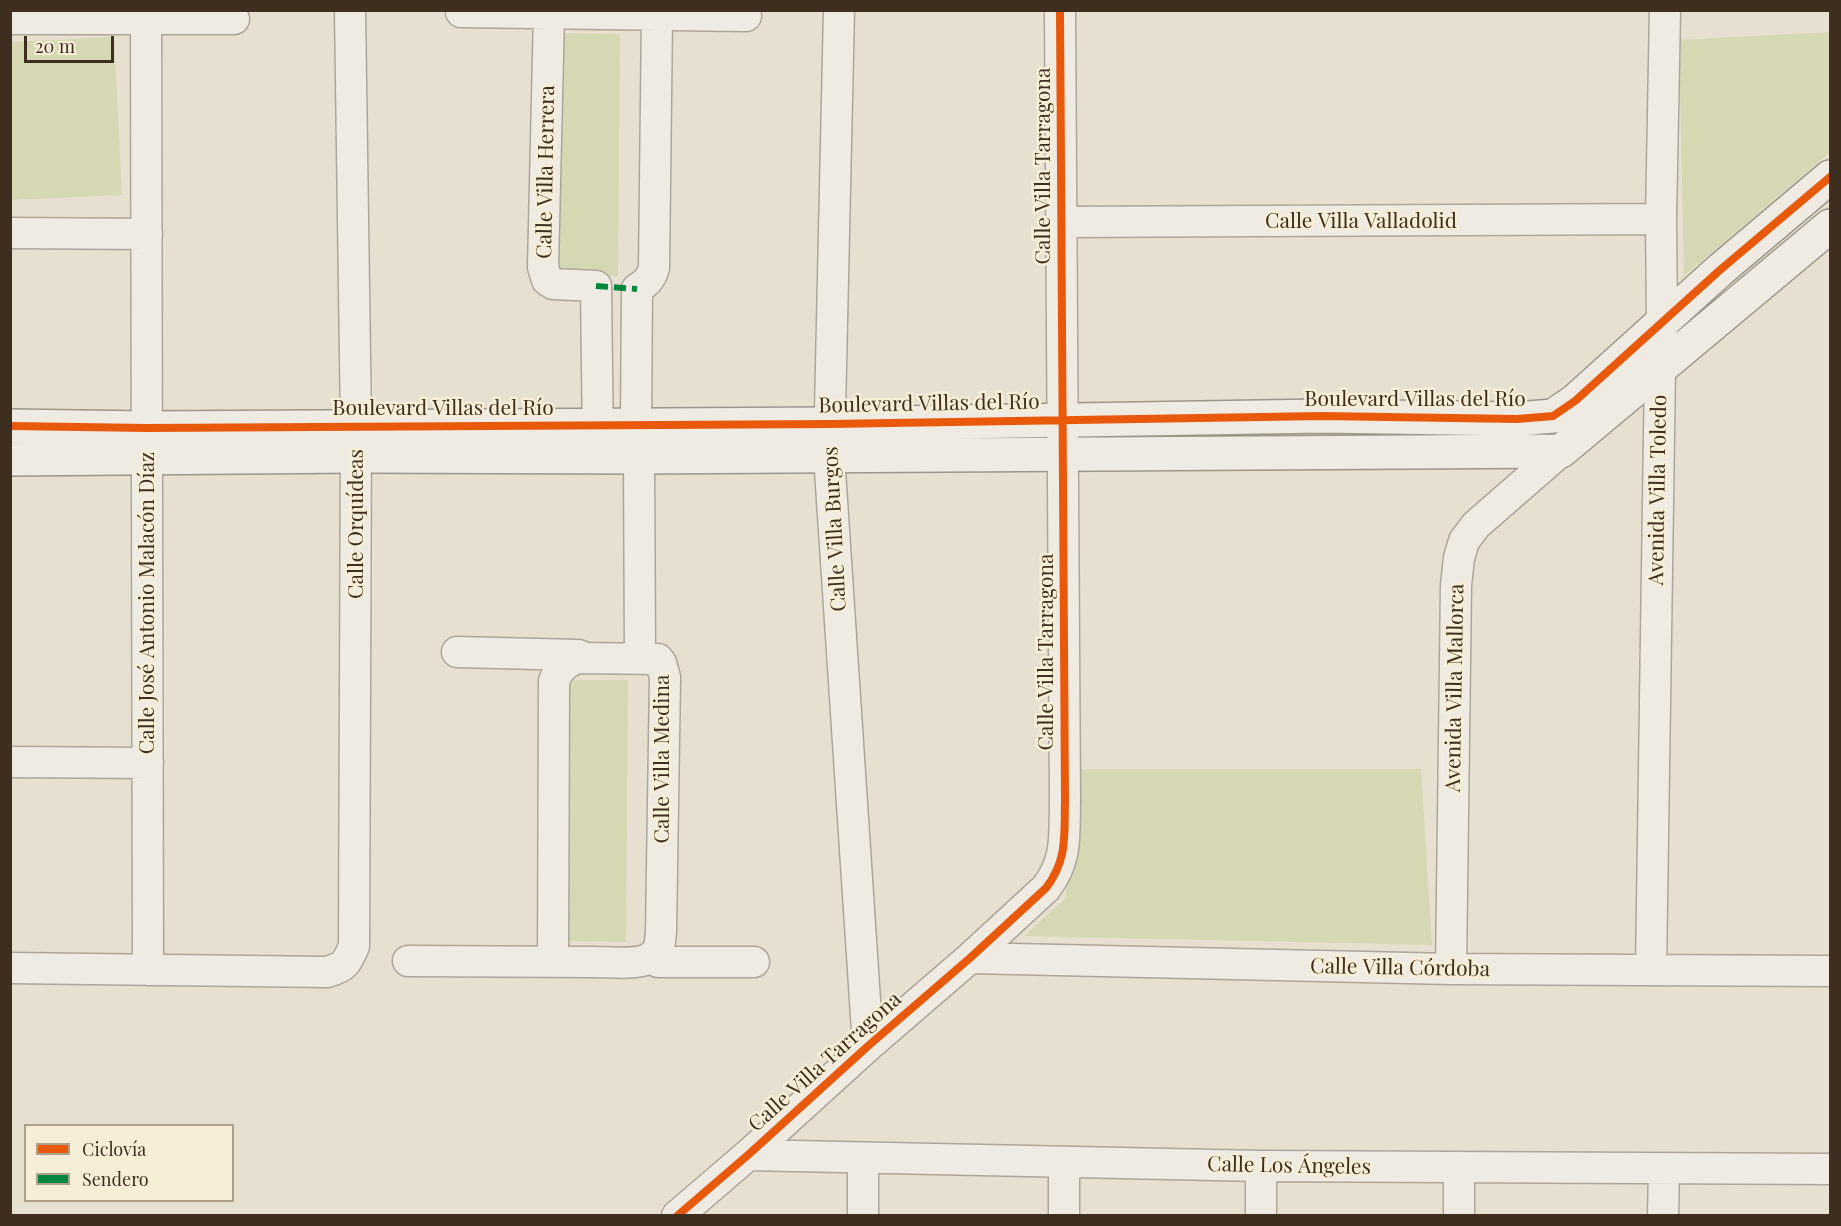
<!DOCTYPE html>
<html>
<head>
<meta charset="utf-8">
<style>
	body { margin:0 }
	#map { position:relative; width:1841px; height:1226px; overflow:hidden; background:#e7e0d1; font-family:"Playfair Display",serif }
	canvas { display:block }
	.frame { position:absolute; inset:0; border:12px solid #3d2e20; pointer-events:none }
	.legend { position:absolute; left:24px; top:1124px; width:210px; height:78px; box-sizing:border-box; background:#f7eed8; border:2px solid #ada18e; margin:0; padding:8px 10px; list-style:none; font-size:18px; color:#3d2e20 }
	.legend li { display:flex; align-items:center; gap:12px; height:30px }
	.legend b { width:30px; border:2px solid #ada18e }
	.scale { position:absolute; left:24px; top:36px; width:90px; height:27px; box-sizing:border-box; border:3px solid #3d2e20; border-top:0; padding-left:8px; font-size:18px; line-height:21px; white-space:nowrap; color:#3d2e20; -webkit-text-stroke:4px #f7eed8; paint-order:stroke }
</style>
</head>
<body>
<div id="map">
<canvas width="1841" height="1226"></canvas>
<div class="frame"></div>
<ul class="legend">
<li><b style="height:8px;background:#e8590c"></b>Ciclovía</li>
<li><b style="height:8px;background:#00873e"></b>Sendero</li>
</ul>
<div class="scale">20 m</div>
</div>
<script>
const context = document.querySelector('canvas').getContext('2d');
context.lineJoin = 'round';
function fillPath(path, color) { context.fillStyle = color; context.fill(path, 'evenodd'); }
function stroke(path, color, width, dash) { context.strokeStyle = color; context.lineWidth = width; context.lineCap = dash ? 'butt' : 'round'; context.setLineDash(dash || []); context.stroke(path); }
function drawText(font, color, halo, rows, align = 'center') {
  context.font = font + ' "Playfair Display",serif'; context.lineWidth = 5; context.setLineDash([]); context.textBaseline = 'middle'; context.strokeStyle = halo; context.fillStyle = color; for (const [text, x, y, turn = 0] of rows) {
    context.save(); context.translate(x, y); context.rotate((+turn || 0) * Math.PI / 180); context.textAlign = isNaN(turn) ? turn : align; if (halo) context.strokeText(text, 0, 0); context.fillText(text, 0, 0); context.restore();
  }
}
fillPath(new Path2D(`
	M1830 32V152L1684 276 1679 40Z
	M548 33 620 34 618 276 546 275Z
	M114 37 122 195 11 200V42Z
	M563 680H628L626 942 561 941Z
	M1067 769H1421L1432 945 1024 936 1066 898Z`), '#d6d7b3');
const street = new Path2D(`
	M839 10 829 455 868 1046
	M461 12 746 16
	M549 13 543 267 547 280 553 284 596 286 598 448
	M10 19H234
	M146 20 148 970
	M1062 222 1661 219
	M10 233 147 234
	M457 652 578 655 586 658
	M640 658 639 457 636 425 637 289C646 283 651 279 654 268L657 15
	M10 762 148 763
	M652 956 658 962H754
	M970 958 1451 969 1830 971
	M408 961C470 961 531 962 593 962 607 962 635 965 648 959 660 954 660 943 661 932L665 677 661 663 658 659 579 658C566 662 559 668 554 681L553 962
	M10 968 327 972C345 967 347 963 354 946L356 426 350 10
	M1451 969 1456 585 1459 558 1464 541 1476 525 1561 451
	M1651 970 1660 368 1662 323 1661 219 1665 10
	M748 1155 1261 1166 1830 1169
	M863 1159V1216
	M677 1216 748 1155 868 1046 970 958 1046 888C1068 859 1064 835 1065 801L1060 10
	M1064 1216V1162
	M1261 1216V1166
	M1459 1216V1168
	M1663 1216 1664 1169`);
const secondary = new Path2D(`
	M10 426 147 428 830 424 1322 416 1517 419 1553 416 1575 401 1720 270 1830 177
	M10 459 356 456 639 457 1561 451 1830 226`);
stroke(street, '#ada599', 33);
stroke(secondary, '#9c958a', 36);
stroke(street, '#efebe3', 30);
stroke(secondary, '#efebe3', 33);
stroke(new Path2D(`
	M596 286 637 289`), '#00873e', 6, [12, 6]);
stroke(new Path2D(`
	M10 426 147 428 830 424 1322 416 1517 419 1553 416 1575 401 1720 270 1830 177
	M677 1216 748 1155 868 1046 970 958 1046 888C1068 859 1064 835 1065 801L1060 10`), '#e8590c', 8);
drawText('21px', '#3d2e20', '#f7eed8', [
	["Calle Villa Tarragona",1043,166,-90],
	["Calle Villa Herrera",546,172,-89],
	["Calle Villa Valladolid",1361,221],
	["Boulevard Villas del Río",1415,399],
	["Boulevard Villas del Río",929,404,-1],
	["Boulevard Villas del Río",443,408],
	["Avenida Villa Toledo",1658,490,-89],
	["Calle Orquídeas",356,524,-90],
	["Calle Villa Burgos",835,529,-93],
	["Calle José Antonio Malacón Díaz",147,603,-90],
	["Calle Villa Tarragona",1046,652,-90],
	["Avenida Villa Mallorca",1455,688,-89],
	["Calle Villa Medina",662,759,-90],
	["Calle Villa Córdoba",1400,968,1],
	["Calle Villa Tarragona",825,1062,-42],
	["Calle Los Ángeles",1289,1166,1]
]);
</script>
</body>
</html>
